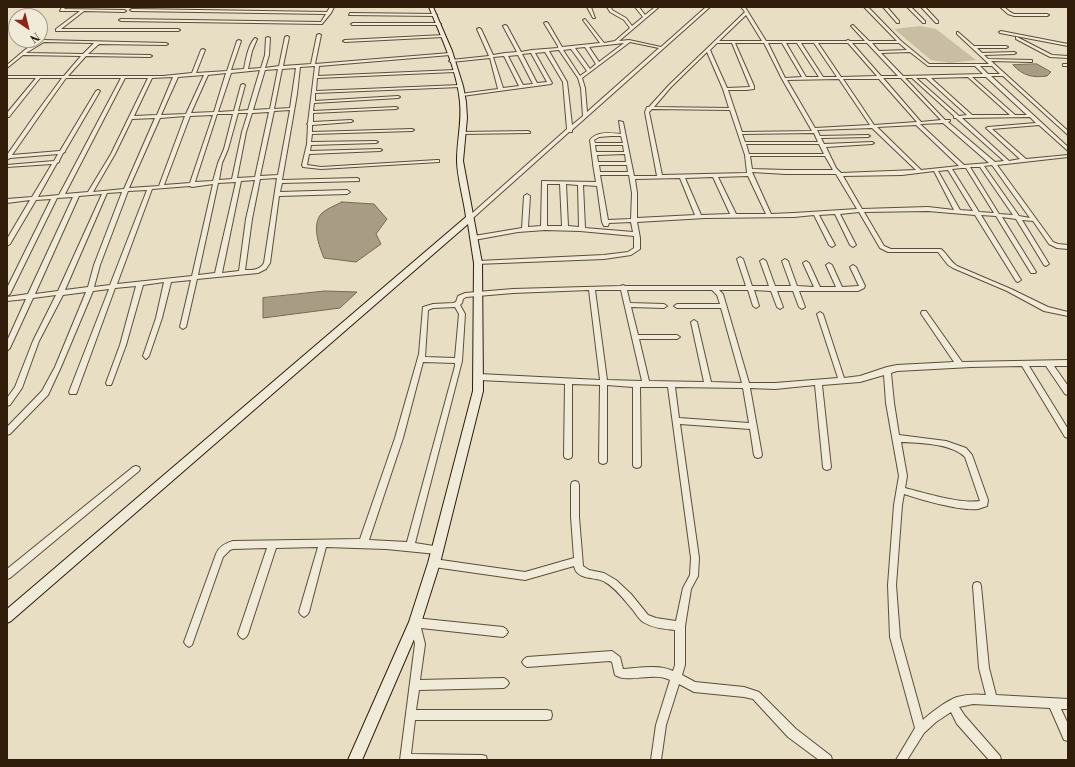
<!DOCTYPE html>
<html>
<head>
<meta charset="utf-8">
<style>
	body { margin:0 }
	#map { position:relative; width:1075px; height:767px; overflow:hidden; background:#e8dec3; font-family:"Libre Bodoni",serif }
	canvas { display:block }
	.frame { position:absolute; inset:0; border:8px solid #301d0a; pointer-events:none }
	.north { position:absolute; left:8px; top:8px; width:40px; height:40px; box-sizing:border-box; background:#f0ead8; border:1px solid #a39886; border-radius:50%; rotate:145deg; font-size:11px; font-weight:700; line-height:16px; text-align:center; color:#301d0a }
	.north::after { content:''; display:block; margin:auto; width:14px; height:18px; background:#8f2418; clip-path:polygon(50% 0,100% 100%,50% 72%,0 100%) }
</style>
</head>
<body>
<div id="map">
<canvas width="1075" height="767"></canvas>
<div class="frame"></div>
<div class="north">N</div>
</div>
<script>
const context = document.querySelector('canvas').getContext('2d');
context.lineJoin = 'round';
function fillPath(path, color) { context.fillStyle = color; context.fill(path, 'evenodd'); }
function stroke(path, color, width, dash) { context.strokeStyle = color; context.lineWidth = width; context.lineCap = dash ? 'butt' : 'round'; context.setLineDash(dash || []); context.stroke(path); }
fillPath(new Path2D(`
	M920 26 936 29 976 60 950 63 931 60 894 29Z`), '#c9bda4');
const water = new Path2D(`
	M1037 64 1051 72 1047 76C1033 78 1023 76 1013 65Z
	M342 202 374 204 387 219 376 234 381 244 356 262 324 258C319 246 311 224 322 213 328 208 336 205 342 202Z
	M325 291 357 292 340 308 263 318V298Z`);
fillPath(water, '#a99c84');
stroke(water, '#796953', 1);
const street = new Path2D(`
	M62 7H66L64 9 124 10 126 11 124 12 84 11 61 29H178L180 30 178 31H56V29L80 11H60Z
	M330 7H334L331 13 322 24 121 21 119 20 121 19 321 22 326 14 132 11 130 10 132 9 327 12Z
	M587 7H591L595 18H593Z
	M607 7H611L612 10 626 18 632 26 643 17 635 7H639L645 15 655 7H659L619 41 629 40 661 47 706 7H710L572 130V132H569L473 218H469V216L567 129 563 82 545 52 535 53 552 83 551 84 462 96 460 95V94L498 89 490 58 451 62 449 61 451 60 489 56 477 29 479 28 481 29 493 55 505 53 517 52 503 26 505 25 507 26 521 52 532 50 558 48V46L544 23 546 22 548 23 562 47 600 43 583 20 585 19 604 43 615 41 630 28 624 20 610 12ZM630 42 659 48 587 112 585 88 582 78ZM624 43 599 62 589 47ZM585 47 596 64 590 69 575 48ZM571 49 587 71 580 76 563 50ZM559 50 578 78 581 88 583 116 572 125 567 82 549 51ZM531 53 547 82 537 83 522 54ZM518 55 533 84 523 85 508 56ZM504 56 519 86 503 88 493 57Z
	M741 7H745L766 41H846L848 40 850 41H865L852 27 851 26 853 25 869 41H897L864 7H868L901 41 929 64H989L957 34V32H958L974 46H1006L1008 47 1006 48H977L982 53 1014 52 1016 53 1014 54 984 55 988 59 1032 60V62H1031L991 61 1068 131V135L1003 76H991L1068 147V151L1039 125 992 129 1026 159 1068 155V157L997 165 1053 242 1058 244 1068 245V249L1057 248 1049 244 1033 221 1022 220 1049 264 1046 266 1044 265 1016 219 1002 217 1036 272 1035 273H1031L996 216 981 215 1021 280 1018 282 1016 281 975 215 928 211 864 212 884 246 891 249H941C947 254 950 261 957 266L1011 289 1048 307 1068 312V316L1044 311 1007 291 953 268 948 265 938 252H888L880 248 859 212 840 214 856 245 853 247 850 245 835 214 819 215 835 245 832 247 829 245 814 215 794 217 705 218 637 222 640 238V249L631 255 604 259 476 264V262L478 261 604 255 628 252 634 248V236L580 231 545 230 518 232 474 240 471 238 474 236 522 228 524 196 527 194 530 196 528 227 541 226 542 181 596 182 593 164V163L590 140C597 131 610 133 621 134L619 121 623 122 634 176H657L645 112 647 107H649L669 85 745 12ZM746 15 762 41H719ZM717 43H732L750 87 727 88 710 50ZM735 43H764L782 79 812 131 742 132 728 90H746L754 89V86ZM768 43H782L802 77 785 78ZM786 43H797L819 77H806ZM801 43H814L837 77H823ZM818 43H848L877 76 841 77ZM852 43H867L898 76H881ZM872 43H899L907 50 879 51ZM707 52 723 89 729 108 654 107 671 87ZM910 52 928 66H975L983 74 903 76 881 53ZM980 66H992L1000 74H988ZM968 77 969 78 1010 115H972L931 78ZM972 77H986L1027 115H1015ZM883 78H901L941 120 921 122ZM905 78H912L954 116V118H956L1004 161 995 162 948 122 950 121V120H945ZM916 78H926L967 115 959 116ZM839 79 870 125 815 128 787 80ZM843 79H879L917 122 874 125ZM652 109 730 110 745 155 747 173 662 175 649 112ZM1030 117 1036 123 988 127 986 128 1020 159 1009 161 962 118ZM943 123 989 163 964 165 920 124ZM916 125 959 166 921 170 877 127ZM872 128 916 170 841 173 836 168 826 147 872 144 874 143 872 142 824 144 821 138 868 137 870 136 868 135 820 136 817 130ZM814 133 818 142H745L742 134ZM611 136H621L623 143H595L594 140 599 137ZM746 144H819L824 154H749ZM595 145H623L624 152H596ZM625 154 626 162H598L597 155ZM750 156H825L833 170H786L752 169ZM599 165H627L628 172H600ZM992 165 1030 218 1019 216 984 166ZM970 167H980L1013 215 999 214ZM962 168H966L994 213 979 212 952 169ZM948 170 973 211 960 210 938 171ZM934 171 954 210 928 207 862 209 843 176 902 175ZM752 172 786 174H836L857 209 794 213 771 214ZM600 175H629L632 193 631 219 608 220ZM748 176 766 214H736L718 177ZM713 177 730 214 701 215 685 178ZM680 178 695 215 637 218V193L635 179ZM547 184H560L562 226H547ZM566 184 578 185 579 227 568 226ZM583 185 597 186 602 222 604 226H608L609 223 631 222 633 232 585 228Z
	M883 7H887L899 21V23H897Z
	M907 7H911L925 21V23H923Z
	M921 7H925L938 21V23H936Z
	M1000 7H1004L1010 12 1014 14H1047L1049 15 1047 16H1014L1008 14Z
	M350 13 435 14 437 15 435 16 349 15Z
	M353 23H439L441 24 439 25H352L351 24Z
	M1001 31 1068 44V46L1000 33 999 32Z
	M319 34 321 35 315 64 450 53 452 54 450 55 319 66 318 76 455 70 457 71 455 72 317 78 316 91 460 85 462 86 460 87 315 93V101L398 96 400 97 398 98 314 103 313 111 396 107 398 108 396 109 313 113V122L351 120 353 121 351 122 312 125V132L412 129 414 130 412 131 312 134 311 142 376 141 378 142 376 143 311 145 310 151 380 149 382 150 380 151 309 154 307 165 321 167 437 160H439V162L321 169 303 167 302 165 307 144 308 125 307 124 308 123 315 66 300 67 297 94 282 180 357 178 359 179V181L282 183 280 192 347 190 350 192 347 194 279 196 270 263 266 269 258 273 197 279 186 327 183 329 180 327 191 280 171 282 162 318 149 356 146 359 143 356 156 318 164 282 143 285 126 345 112 383 111 385H107L106 383 120 345 136 286 115 288 77 392 76 394H70L69 392 109 289 93 291 61 367 48 395 10 434 7 435V427L42 391 55 367 86 292 63 295 39 341 22 388 10 405 7 406V398L15 387 33 341 56 295 33 298 10 348 7 351V341L26 299 7 301V297L28 294 73 197 57 198 10 294 7 296V288L51 199 36 200 10 244 7 246V239L30 200 7 203V199L32 197 52 164 7 167V165L54 161 58 154 10 158 7 160V155L37 112 62 78H40L9 117H7V113L36 78H7V76H64L81 56 23 55 7 68V65L26 49 43 40 166 43 168 44 166 45 99 44 88 54 150 55 152 56 150 57 86 56 68 76H163L192 73 201 50 203 49 205 50 196 73 227 71 237 41 239 40 241 41 231 70 244 69C246 59 248 45 255 38L257 39 252 51 248 69 261 68 265 55 266 38 268 37 270 38 269 55 265 68 279 66 285 37 287 36 289 37 283 66 311 64 317 35ZM44 42 94 43 83 54 26 53ZM296 68 290 108 274 109 282 69ZM278 69 270 109 253 110 265 70ZM260 70 248 110 238 111 245 85 243 84 241 85 234 111 218 112 231 73ZM226 73 214 112 191 113 208 75ZM204 75 186 114 161 115 178 77ZM173 77 157 115 134 116 152 78ZM66 78H121L59 195 38 197 57 163 59 162V161L63 153 65 152V151L100 91 98 90 96 91 60 151 12 155 51 99ZM125 78H148L111 154 88 192 65 194ZM290 110 278 175 260 176 274 111ZM269 112 255 177 237 178 246 132 252 113ZM238 113H248L242 132 232 179 219 180 222 163 228 149ZM217 114H233L224 149 218 163 213 181 195 182ZM213 115 190 183 164 185 190 116ZM185 116 159 186 129 188 160 118ZM155 118 124 189 93 192 115 154 132 119ZM277 178 264 263C260 270 253 270 245 270L252 219 260 179ZM255 180 246 219 239 271 222 273 241 181ZM236 182 215 273 198 275 218 183ZM213 184 192 276 117 284 152 189 190 186 192 187ZM147 190 110 285 94 287 100 265 128 191ZM122 192 94 265 88 287 65 290 107 193ZM102 194 58 291 35 294 79 196Z
	M444 35V37H443L345 42 343 41 345 40Z
	M1017 37 1052 55 1068 56V58L1050 57 1016 39V37Z
	M1063 64H1068V66H1063Z
	M528 131 530 132V133L462 134 460 133 462 132Z
	M740 257 743 259 752 286H769L760 261 763 259 766 261 775 286H791L782 261 785 259 788 261 797 286 814 287 803 263 806 261 809 263 820 287H836L826 265 829 263 832 265 842 287 859 286 850 267 853 265 856 267 865 286 864 288 858 291H799L805 307 802 309 799 307 793 291H777L783 307 780 309 777 307 771 291 754 290 759 306 756 308 753 306 748 290H719L723 294 749 383H775L838 378 817 314 820 312 823 314 844 378 860 376 887 367 897 365 954 362 922 315 921 313 922 311H926L962 362 1068 360V366H1054L1068 386V395L1065 394 1046 366H1029L1068 429V438L1065 437 1022 366 971 367 897 371 891 373 894 403 899 435 946 441 966 448 972 455 988 500 987 506C984 507 981 508 978 509 960 511 922 500 904 494L902 505 896 585 900 637 923 720C930 713 948 700 957 697 967 694 976 694 986 695L979 668 973 586 974 583 977 582 980 583 981 586 989 668 996 695 1068 699V709H1061L1068 724V741L1064 740 1050 708 973 704 959 707 965 716 1000 756 1001 760H989L957 724 951 712 936 722 924 733 907 760H896L915 728 890 637 888 585 894 505 899 476 886 403 884 375 860 382 822 385 831 467 830 469 827 470 824 469 823 467 815 385 775 389 750 388 762 455 761 457 758 458 755 457 754 455 750 429 680 424 699 558 698 576 691 589 685 626V665L682 675 695 682 744 687 759 692 796 729 831 756 832 760H819L788 737 753 699 744 697 694 692 679 684 666 725 661 760H651L656 725 670 680C654 671 628 684 615 675L612 662 610 661 527 667 524 665 522 662 524 659 527 657 612 651 620 657 623 669C638 668 659 664 673 671L675 665V630C664 629 653 628 643 622 639 619 636 614 633 610 625 601 616 588 605 582 595 576 577 581 574 566L525 580 434 567 431 566 430 563 431 560 434 559 525 572 574 558 571 517V485L572 482 575 481 578 482 579 485V517L583 566 589 570 604 573 616 580 631 594 648 615 656 618 676 621 683 588 690 575 691 558 668 387H640L641 465 640 467 637 468 634 467 633 465V387L607 385V461L606 463 603 464 600 463 599 461 600 385 572 384V456L571 458 568 459 565 458 564 456 565 384 479 380 477 379 476 377 477 375 479 374 600 380 589 290 513 293 466 297 463 299 462 303 460 305 465 314 462 361 415 543 440 547 441 550 440 553 437 554 386 549 326 547 309 612 307 615 304 617 301 615 299 612 318 547 276 548 248 634 246 637 243 639 240 637 238 634 267 548 233 549 230 550 223 557 192 645 189 647 186 645 184 642 216 554C219 546 226 543 233 541L360 539 395 438 419 354 423 307 433 304 453 303 456 302 458 296 465 293 513 289 621 286 623 285 625 286H746L737 259ZM595 290H621L642 381 607 380ZM627 290H712L717 295 720 304H677L674 306 677 308H721L742 383 711 382 697 322 694 320 691 322 704 382 649 381 639 339H677L680 337 677 335H638L631 307 664 308 667 306 664 304 630 303ZM455 307 459 314 455 358 425 357 428 310 433 308ZM423 362 455 363V366L407 542 369 540 403 438ZM675 387 743 388 749 423 679 418ZM901 442C919 443 951 443 965 457L980 501C960 504 925 493 905 488L907 476Z
	M136 466 139 467 140 469 139 471 10 578 7 579V569L133 467Z
	M415 618 503 627 506 629 508 632 506 635 503 637 421 628 425 644 420 680 504 678 507 680 509 683 507 686 504 688 419 690 416 710H547L551 711 552 715 551 719 547 720H415L411 754 482 755 486 756 487 760H400L415 644 410 623 412 620Z`);
const secondary = new Path2D(`
	M429 7H433L452 51 463 86 466 102 467 118 463 161 482 263 483 391 440 563 421 623 362 760H348L409 622 428 563 473 391 474 263 468 224 11 621 7 623V609L466 217C464 200 457 177 457 160 457 141 462 122 460 102 457 69 441 37 429 7Z`);
stroke(street, '#5e4d38', 2);
stroke(secondary, '#301d0a', 2);
fillPath(street, '#f0ead8');
fillPath(secondary, '#f0ead8');
</script>
</body>
</html>
